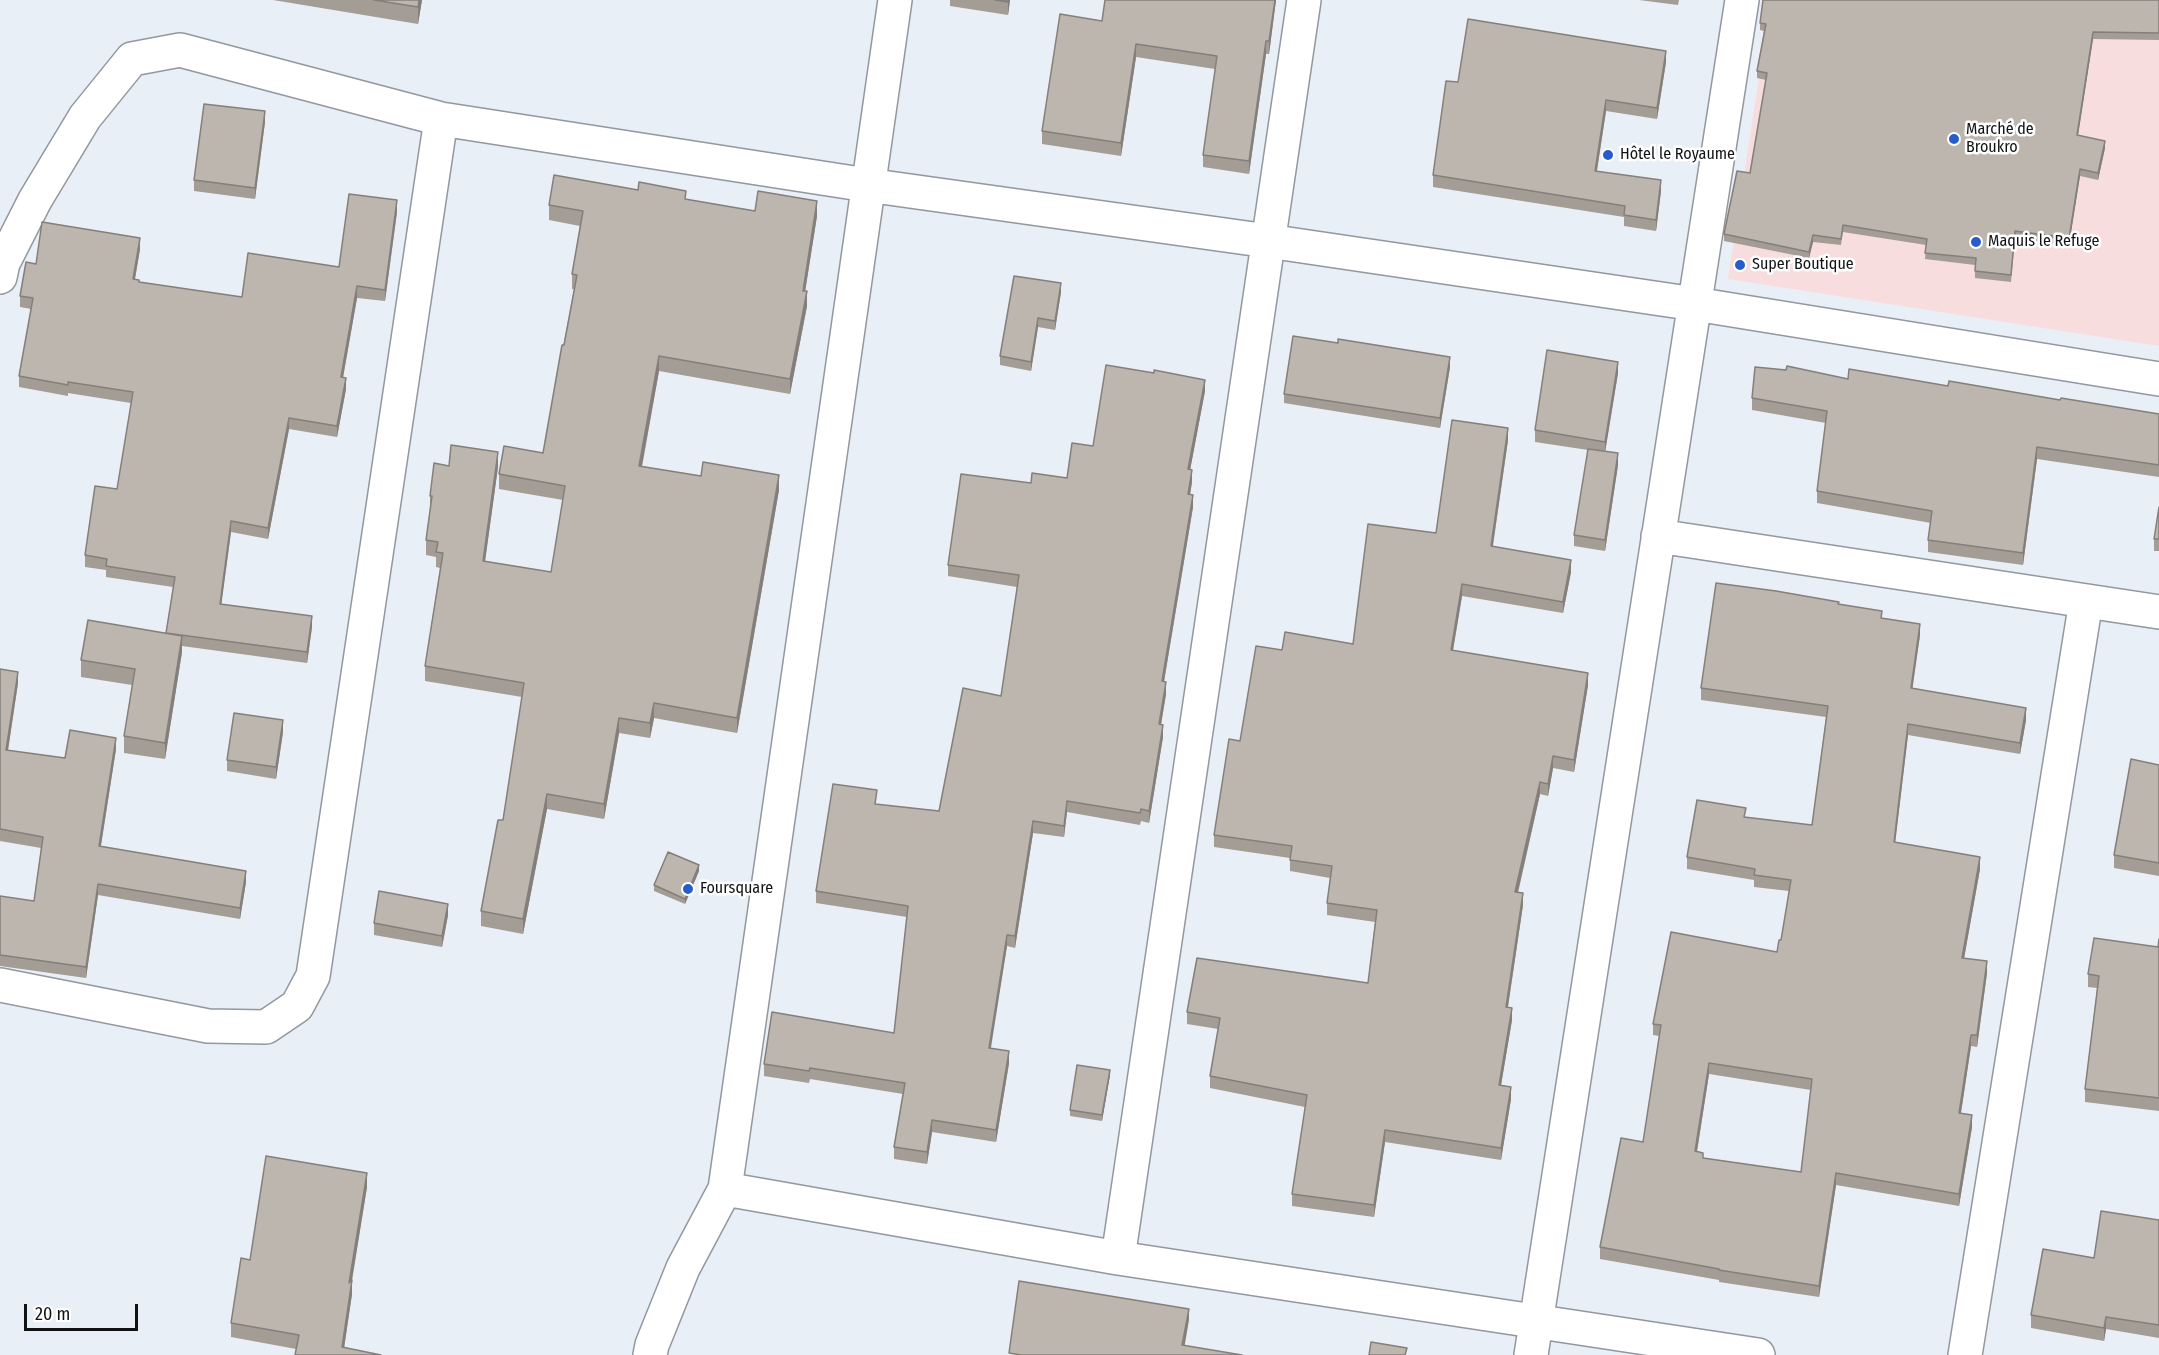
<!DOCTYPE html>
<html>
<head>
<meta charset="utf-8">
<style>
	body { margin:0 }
	#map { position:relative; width:2159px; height:1355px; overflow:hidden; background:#e9eff7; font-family:"Fira Sans Condensed",sans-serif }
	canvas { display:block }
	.scale { position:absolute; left:24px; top:1304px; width:114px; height:27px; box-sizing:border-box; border:3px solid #101214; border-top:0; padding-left:8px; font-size:18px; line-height:21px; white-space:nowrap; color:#101214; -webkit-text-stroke:4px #fff; paint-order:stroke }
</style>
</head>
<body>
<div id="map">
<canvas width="2159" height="1355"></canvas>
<div class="scale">20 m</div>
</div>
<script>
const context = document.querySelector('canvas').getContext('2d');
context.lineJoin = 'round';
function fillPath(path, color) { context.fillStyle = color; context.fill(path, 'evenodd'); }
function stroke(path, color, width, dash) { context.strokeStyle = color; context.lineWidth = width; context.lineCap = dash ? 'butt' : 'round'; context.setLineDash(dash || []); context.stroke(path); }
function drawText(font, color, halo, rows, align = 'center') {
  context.font = font + ' "Fira Sans Condensed",sans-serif'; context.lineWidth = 5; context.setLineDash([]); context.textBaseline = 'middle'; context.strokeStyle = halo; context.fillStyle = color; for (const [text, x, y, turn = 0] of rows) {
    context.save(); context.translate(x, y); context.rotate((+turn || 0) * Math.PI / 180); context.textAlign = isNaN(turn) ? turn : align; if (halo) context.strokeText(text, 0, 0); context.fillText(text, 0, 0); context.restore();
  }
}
fillPath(new Path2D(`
	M1771 0H2159V346L1728 279Z`), '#f8dddf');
const minor = new Path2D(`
	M0 277 3 263 35 200 85 117 132 59 180 50 441 119 867 185 1268 241 1695 304 2159 379
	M1658 536 2159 612
	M0 985 208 1026 266 1027 297 1006 313 976 441 119
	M725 1189 895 0
	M1118 1258 1304 0
	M650 1355 652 1345 683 1268 725 1189 1118 1258 1758 1355
	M1531 1355 1742 0
	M1965 1355 2086 601`);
stroke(minor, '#92989e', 36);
stroke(minor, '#fff', 33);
fillPath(new Path2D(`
	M273 0H422L418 24Z
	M950 0H1010L1008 15 950 6Z
	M1105 0H1276L1269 54H1266L1249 174 1203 167V155L1215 69 1136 57 1121 156 1042 144V131L1102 21Z
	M1639 0H1679L1678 5Z
	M2159 0V40L2093 39 2078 135 2105 148 2098 180 2080 176 2069 245 2015 238 2011 282 1975 278V265L1925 259 1926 245 1843 232 1841 245 1813 242 1809 258 1724 241V234L1750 173 1766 80 1757 78V71L1764 31 1760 30V23Z
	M1666 62 1657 119 1606 111 1597 171 1661 191 1656 231 1624 226V217L1433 187V175L1458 82Z
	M265 122 255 199 194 191V180Z
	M686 199 755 211 817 216 805 291 807 306 790 394 659 371 642 467 779 490 737 733 654 718 650 738 619 733 604 819 547 809 523 934 481 926V911L503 820 522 697 425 681V666L440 568 436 567V557L426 555V540L430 511V496L449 466 498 467 485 561 551 572 563 500 499 489V474L543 453 574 289H572V274L580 226 549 220V205Z
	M397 212 385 301 357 298 343 378 346 389 337 437 289 429 268 539 231 532 221 604 312 627 307 663 182 646V652L165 759 124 753V736L132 685 81 677V660L166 633 173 587 106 577V570L85 567V555L117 489 131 403 68 393V396L19 387V376L31 309 20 307V296L36 264 140 249 135 279 139 282 242 297 339 267Z
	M1061 292 1055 330 1038 327 1031 371 1000 365V356Z
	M1450 367 1440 428 1284 403V394Z
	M1618 373 1605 451 1618 465 1605 551 1574 546V535L1588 450 1535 442V430Z
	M1848 379 1948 386 2159 414V477L2037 459 2023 565 1928 552V540L1931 523 1817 503V491L1826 423 1752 410V398Z
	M1205 391 1190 470 1192 482 1190 495 1193 507 1164 682 1166 694 1161 725 1163 737 1149 823 1141 821 1140 825 1067 812 1064 837 1033 833 1015 948 1007 946 990 1048 1009 1063 996 1142 932 1132 927 1164 894 1159V1147L903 1094 810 1079 809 1083 764 1076V1064L894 1033 907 917 816 903V891L876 804 939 811 1001 696 1017 587 948 576V565L1031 483 1067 478 1093 446Z
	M1508 440 1493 546 1571 572 1563 613 1462 596 1453 650 1588 685 1574 772 1553 768 1548 796 1540 794 1518 893 1523 905 1508 1007 1512 1020 1501 1085 1511 1099 1501 1160 1385 1142 1374 1217 1292 1206V1194L1305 1107 1210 1088V1076L1218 1029 1187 1024V1012L1368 983 1375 922 1327 915V903L1330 878 1290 871V858L1214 847V835L1240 741 1282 650 1353 644 1436 533Z
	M2159 507V551H2154V539Z
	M1839 604 1882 618 1920 635 1912 688 2026 720 2020 754 1908 735 1895 842 1980 869 1964 958 1987 973 1977 1047 1971 1046 1961 1113 1972 1127 1959 1206 1836 1185 1819 1297 1719 1282V1280L1600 1259V1247L1643 1142 1659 1036 1653 1035V1024L1777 952 1781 940 1789 891 1754 887V880L1687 869V857L1746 817 1812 825 1826 717 1701 700V688ZM1709 1074 1811 1090 1801 1172 1703 1158 1697 1152Z
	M0 669 18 683 8 751 65 758 116 749 101 846 246 882 240 919 98 895 86 978 0 966V896L34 901 41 848 0 841Z
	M283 732 276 779 227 771V760Z
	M2159 765V876L2114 868V855Z
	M699 871 685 904 654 891V885Z
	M448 915 442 947 374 935V923Z
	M2159 939V1111L2085 1102V1089L2097 988 2088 987V974L2158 947Z
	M1110 1075 1102 1121 1070 1116V1110Z
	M367 1187 352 1281V1294L344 1348 296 1349 231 1337V1323L250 1260Z
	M2159 1220V1338L2106 1329 2104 1341 2031 1328V1315L2094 1258Z`), '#a39d96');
fillPath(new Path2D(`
	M419 0H422L418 24V7Z
	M1008 0H1010L1008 15Z
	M1275 0H1276L1269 54V41Z
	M2093 32V39L2077 142V135Z
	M1266 41V54L1249 174V161Z
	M1136 44V57L1121 156V143Z
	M1666 51V62L1657 119V108Z
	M1606 100V111L1595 182V171Z
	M265 111V122L255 199V188Z
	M2105 141V148L2098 180V173Z
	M2080 169V176L2069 245V238Z
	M1661 180V191L1656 231V220Z
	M397 200V212L385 301V290Z
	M817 201V216L803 305V291Z
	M1813 235V242L1809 258V252Z
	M140 238V249L133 290V279Z
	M1061 283V292L1055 330V321Z
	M357 286V298L341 388V377Z
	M807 291V306L790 394V379Z
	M1038 318V327L1031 371V362Z
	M659 356V371L639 481V466Z
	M1450 357V367L1440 428V418Z
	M1618 362V373L1605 453V442Z
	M346 378V389L337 437V426Z
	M1205 380V391L1188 481V469Z
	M289 418V429L268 539V528Z
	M1508 428V440L1491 557V546Z
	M2037 447V459L2023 565V553Z
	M498 452V467L483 576V561Z
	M1618 453V465L1605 551V540Z
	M1192 470V482L1188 506V494Z
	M779 475V490L737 733V718Z
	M1193 495V507L1162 693V681Z
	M231 521V532L220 615V604Z
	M1571 560V572L1563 613V602Z
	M1462 584V596L1451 662V650Z
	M312 616V627L307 663V652Z
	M1920 624V635L1911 699V688Z
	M182 636V652L165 759V743Z
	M18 672V683L6 762V750Z
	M1588 673V685L1574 772V760Z
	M1166 682V694L1159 736V724Z
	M654 703V718L650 738V723Z
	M2026 708V720L2020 754V743Z
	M619 718V733L604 819V804Z
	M283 720V732L276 779V767Z
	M1908 724V735L1894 853V842Z
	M1163 725V737L1149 823V811Z
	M116 738V749L99 857V846Z
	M1553 756V768L1548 796V784Z
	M1540 782V794L1515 904V892Z
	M547 794V809L523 934V919Z
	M1067 801V812L1064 837V826Z
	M1033 821V833L1015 948V936Z
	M1980 857V869L1962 970V958Z
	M699 865V871L685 904V899Z
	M246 871V882L240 919V908Z
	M98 884V895L86 978V967Z
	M1523 893V905L1506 1019V1007Z
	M448 904V915L442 947V936Z
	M1007 935V946L989 1060V1048Z
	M1987 961V973L1977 1047V1035Z
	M1512 1008V1020L1499 1097V1085Z
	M1971 1035V1046L1959 1125V1113Z
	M1009 1051V1063L996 1142V1130Z
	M1709 1063V1074L1695 1163V1151Z
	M1110 1070V1075L1102 1121V1115Z
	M1511 1087V1099L1501 1160V1148Z
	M1972 1115V1127L1959 1206V1194Z
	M932 1120V1132L927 1164V1152Z
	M1385 1130V1142L1374 1217V1205Z
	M367 1173V1187L349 1297V1283Z
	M1836 1173V1185L1819 1297V1286Z
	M352 1280V1294L343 1355 342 1347Z
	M1189 1309V1320L1183 1355 1182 1345Z
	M2106 1317V1329L2104 1341V1328Z`), '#847f7a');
const building = new Path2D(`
	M374 0H419L418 7Z
	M995 0H1008V2Z
	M1105 0H1275L1269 41H1266L1249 161 1203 155 1217 56 1136 44 1121 143 1042 131 1060 14 1102 21Z
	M1763 0H2159V33L2093 32 2077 135 2105 141 2098 173 2080 169 2069 238 2015 231 2011 275 1975 271 1976 258 1925 253 1927 239 1843 225 1841 239 1813 235 1809 252 1724 234 1737 171 1750 173 1767 73 1757 71 1766 24 1760 23Z
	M1468 19 1666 51 1657 108 1606 100 1595 171 1661 180 1656 220 1624 215 1625 206 1433 175 1446 81 1458 82Z
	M204 104 265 111 255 188 194 180Z
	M554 175 638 190 639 182 686 191 685 199 755 211 758 191 817 201 803 291H807L790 379 659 356 639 466 701 476 703 462 779 475 737 718 654 703 650 723 619 718 604 804 547 794 523 919 481 911 498 820H503L524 683 425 666 443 553 436 552 438 542 426 540 432 496H430L434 463 449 466 451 445 498 452 483 561 551 572 565 486 499 474 504 446 543 453 562 345H564L577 275 572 274 583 211 549 205Z
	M349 194 397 200 385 290 357 286 341 377 346 378 337 426 289 418 268 528 231 521 220 604 312 616 307 652 166 633 175 577 106 566 107 559 85 555 95 486 117 489 133 392 68 382V385L19 376 33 298 20 296 26 262 36 264 42 222 140 238 133 279 139 280V282L242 297 248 253 339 267Z
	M1014 276 1061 283 1055 321 1038 318 1031 362 1000 356Z
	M1293 336 1338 343V339L1450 357 1440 418 1284 394Z
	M1547 350 1618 362 1605 442 1535 430Z
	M1106 365 1154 373V370L1205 380 1188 469 1192 470 1188 494 1193 495 1162 681 1166 682 1159 724 1163 725 1149 811 1141 809 1140 813 1067 801 1064 826 1033 821 1015 936 1007 935 989 1048 1009 1051 996 1130 932 1120 927 1152 894 1147 905 1083 810 1068 809 1071 764 1064 772 1012 894 1033 908 906 816 891 833 784 877 790 875 804 939 811 963 688 1001 696 1019 575 948 565 961 474 1031 483 1032 473 1067 478 1072 443 1093 446Z
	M1787 366 1848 379 1849 369 1948 386 1949 381 2060 400 2061 398 2159 414V465L2037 447 2023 553 1928 540 1932 511 1817 491 1827 411 1752 398 1755 367 1786 370Z
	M1452 420 1508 428 1491 546 1571 560 1563 602 1462 584 1451 650 1588 673 1574 760 1553 756 1548 784 1540 782 1515 892 1523 893 1506 1007 1512 1008 1499 1085 1511 1087 1501 1148 1385 1130 1374 1205 1292 1194 1307 1095 1210 1076 1220 1018 1187 1012 1197 958 1368 983 1377 910 1327 903 1332 866 1290 860 1292 846 1214 835 1229 739 1240 741 1256 646 1282 650 1285 632 1353 644 1368 524 1436 533Z
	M1588 449 1618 453 1605 540 1574 535Z
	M2159 507V539H2154Z
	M1716 583 1776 591 1839 602 1838 604 1882 611 1881 618 1920 624 1911 688 2026 708 2020 743 1908 724 1894 842 1980 857 1962 958 1987 961 1977 1035H1971L1959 1113 1972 1115 1959 1194 1836 1173 1819 1286 1719 1270V1269L1600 1247 1621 1138 1643 1142 1661 1025 1653 1024 1671 932 1777 952 1779 940H1781L1791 880 1754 875 1755 869 1687 857 1697 800 1746 808 1744 817 1812 825 1828 706 1701 688ZM1709 1063 1812 1079 1801 1172 1703 1158V1153L1695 1151Z
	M88 620 182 636 165 743 124 736 135 669 81 660Z
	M0 669 18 672 6 750 65 758 70 730 116 738 99 846 246 871 240 908 98 884 86 967 0 955V896L34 901 43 837 0 829Z
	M234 713 283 720 276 767 227 760Z
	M2131 759 2159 765V863L2114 855Z
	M668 852 699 865 685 899 654 885Z
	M379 891 448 904 442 936 374 923Z
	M2094 938 2158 947 2159 939V1098L2085 1089 2099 976 2088 974Z
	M1077 1065 1110 1070 1102 1115 1070 1110Z
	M266 1156 367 1173 349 1283 352 1280 342 1347 381 1355H295L299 1335 231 1323 241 1258 250 1260Z
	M2101 1211 2159 1220V1325L2106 1317 2104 1328 2031 1315 2043 1249 2094 1258Z
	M1019 1281 1189 1309 1182 1345 1242 1355H1021L1009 1353Z
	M1371 1342 1407 1348 1405 1355H1369Z`);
fillPath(building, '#bdb6af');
stroke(building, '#847f7a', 1.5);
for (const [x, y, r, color] of [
	[1954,139,6,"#275dca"],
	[1608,155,6,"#275dca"],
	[1976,242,6,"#275dca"],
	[1740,265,6,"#275dca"],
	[688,889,6,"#275dca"]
]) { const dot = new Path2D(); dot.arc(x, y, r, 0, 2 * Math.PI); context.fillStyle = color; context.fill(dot); stroke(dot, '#fff', 2); }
drawText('16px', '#101214', '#fff', [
	["Marché de",1966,130],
	["Broukro",1966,148],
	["Hôtel le Royaume",1620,155],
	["Maquis le Refuge",1988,242],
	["Super Boutique",1752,265],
	["Foursquare",700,889]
], 'left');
</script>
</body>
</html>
